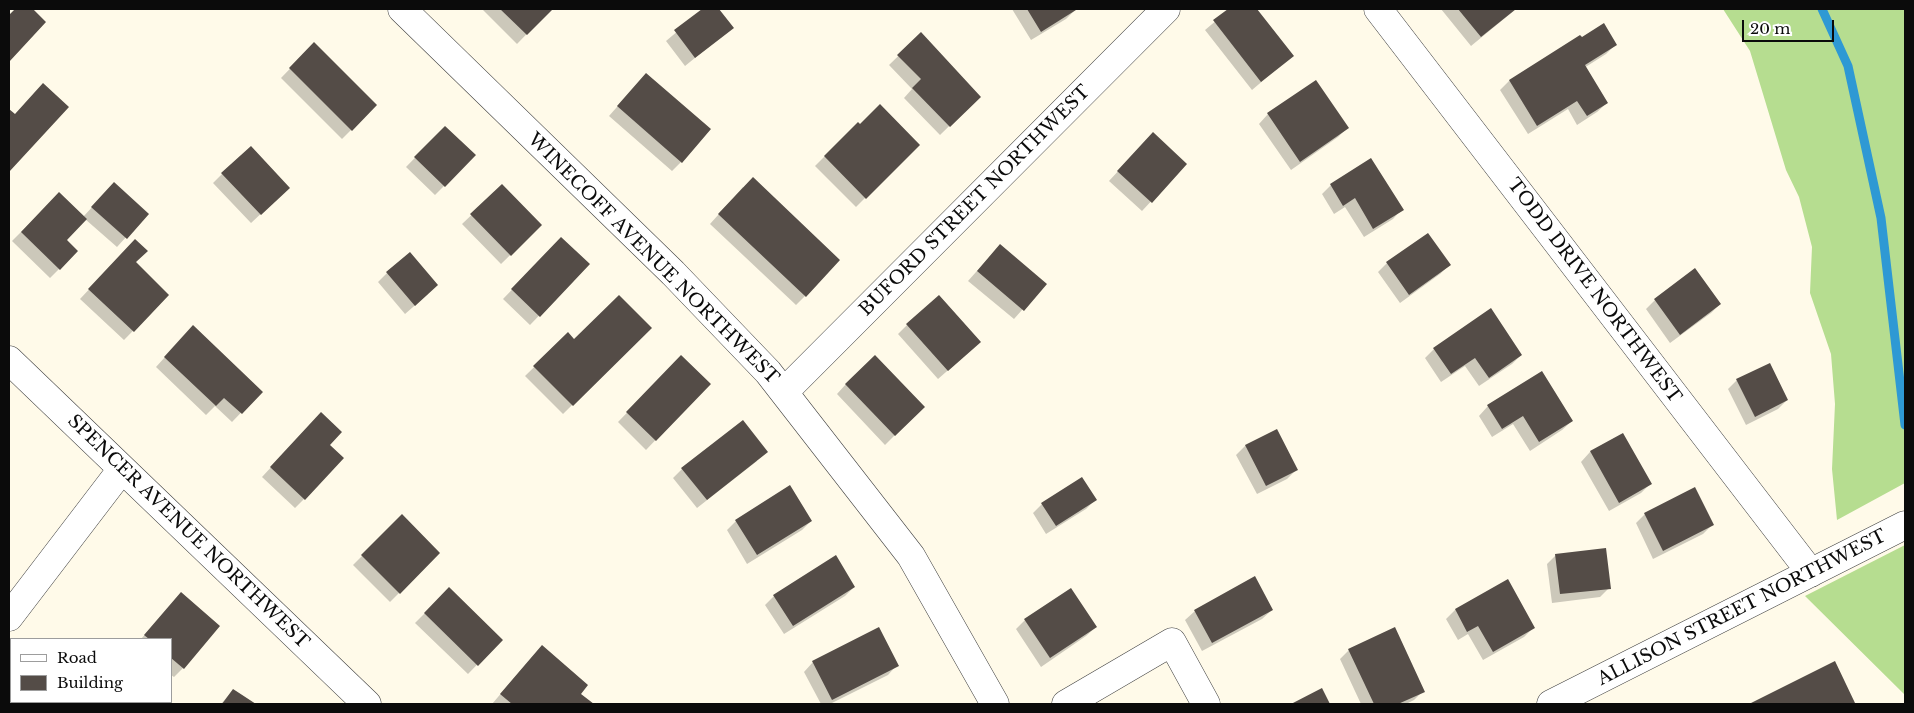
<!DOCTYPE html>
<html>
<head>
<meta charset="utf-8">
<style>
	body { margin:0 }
	#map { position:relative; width:1914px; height:713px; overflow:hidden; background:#fffae9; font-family:"Libre Baskerville",serif }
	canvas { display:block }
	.frame { position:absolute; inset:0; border:10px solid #0b0b0b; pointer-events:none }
	.legend { position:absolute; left:10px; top:638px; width:162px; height:65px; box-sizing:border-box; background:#fff; border:1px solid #9d9d9d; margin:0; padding:6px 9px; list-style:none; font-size:15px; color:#0b0b0b }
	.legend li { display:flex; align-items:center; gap:10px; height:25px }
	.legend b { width:25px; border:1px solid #9d9d9d }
	.scale { position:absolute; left:1742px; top:20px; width:92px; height:22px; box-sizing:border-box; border:2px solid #0b0b0b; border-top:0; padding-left:6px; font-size:15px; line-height:18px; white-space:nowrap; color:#0b0b0b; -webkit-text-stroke:4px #fff; paint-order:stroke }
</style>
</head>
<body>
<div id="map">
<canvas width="1914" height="713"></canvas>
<div class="frame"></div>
<ul class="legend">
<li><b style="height:6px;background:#fff"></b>Road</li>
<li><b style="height:14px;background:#544c47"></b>Building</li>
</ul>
<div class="scale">20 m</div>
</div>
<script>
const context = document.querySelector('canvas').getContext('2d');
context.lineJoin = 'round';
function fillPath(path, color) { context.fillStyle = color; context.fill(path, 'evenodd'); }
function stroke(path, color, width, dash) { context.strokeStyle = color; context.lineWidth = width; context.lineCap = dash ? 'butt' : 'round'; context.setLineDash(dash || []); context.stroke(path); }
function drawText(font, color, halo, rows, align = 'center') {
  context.font = font + ' "Libre Baskerville",serif'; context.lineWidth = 5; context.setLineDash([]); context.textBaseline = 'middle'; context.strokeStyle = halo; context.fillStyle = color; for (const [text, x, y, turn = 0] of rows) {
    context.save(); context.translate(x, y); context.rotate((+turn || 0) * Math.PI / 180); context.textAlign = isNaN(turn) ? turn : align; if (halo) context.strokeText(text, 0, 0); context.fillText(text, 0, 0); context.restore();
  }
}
fillPath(new Path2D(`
	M1723 9H1905V483L1837 520 1832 469 1835 404 1831 354 1810 293 1812 247 1799 197 1786 170 1750 51Z
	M1905 545V695L1805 596Z`), '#b6dd90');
fillPath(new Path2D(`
	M16 9H31L45 22 9 60V16Z
	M485 9H551L517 44 483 10Z
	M704 9H717L732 28 685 66 666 41Z
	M1012 9H1074L1075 10 1066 19 1031 40Z
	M1230 9H1256L1292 56 1252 90 1205 30Z
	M1441 9H1516L1471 46Z
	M921 34 979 97 940 135 904 98 912 89 889 65Z
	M1580 36 1581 38 1615 45 1606 54 1584 68 1607 103 1597 112 1577 125 1568 109 1528 134 1500 90 1509 81Z
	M314 44 376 105 342 139 281 78Z
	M646 74 681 162 672 171 609 116Z
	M67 107 9 170V110L15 116Z
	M1268 114 1347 128 1338 137 1291 170 1259 124Z
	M858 123 860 126 918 145 856 207 815 166Z
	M445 127 474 156 435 195 406 167Z
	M1144 143 1186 164 1142 211 1109 181Z
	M222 174 279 197 251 223 213 183Z
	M1331 185 1402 209 1393 219 1364 237 1345 207 1334 214 1322 194Z
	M502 186 541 225 501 264 462 224Z
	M743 187 805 296 796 305 710 224Z
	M105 193 147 214 117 247 85 219 65 240 59 269 50 278 12 241 59 194 83 217Z
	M561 239 588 265 530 325 503 299Z
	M1000 245 1045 284 1014 319 968 281Z
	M126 250 134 262 168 295 124 340 80 299Z
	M1387 263 1449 265 1440 274 1400 303 1378 272Z
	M387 273 428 294 405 314 378 282Z
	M1655 300 1720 304 1711 313 1670 343 1646 309Z
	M907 325 970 351 938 379 898 334Z
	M650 328 563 414 525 376 568 334 574 341Z
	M184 336 261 392 232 422 215 406 206 415 156 367Z
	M1434 349 1521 355 1512 364 1479 386 1465 366 1441 382 1425 358Z
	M681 357 709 384 646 450 618 422Z
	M1737 380 1787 400 1778 409 1746 425 1728 389Z
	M846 384 923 407 885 445 837 394Z
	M1488 406 1572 421 1562 430 1530 451 1513 424 1492 437 1479 416Z
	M312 423 328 445 304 499 295 508 262 477Z
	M1276 430 1296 470 1287 479 1257 494 1236 455 1245 446Z
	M1622 434 1650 484 1641 493 1609 511 1581 462 1590 452Z
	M757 461 697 508 673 478 682 469Z
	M1095 500 1086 509 1046 534 1033 513 1042 504Z
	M1645 514 1712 525 1703 534 1653 559 1636 523Z
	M402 516 439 553 390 602 353 565Z
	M736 521H811L802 530 747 564 727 530Z
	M1556 555 1609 588 1600 597 1552 603 1547 564Z
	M1507 581 1533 628 1524 637 1483 660 1468 634 1458 640 1446 619 1455 610Z
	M854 587 845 596 784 634 765 605 774 596Z
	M449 589 501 640 468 674 415 623Z
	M181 594 183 668 174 677 171 675V639H141Z
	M1272 610 1262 619 1202 651 1185 620 1195 611Z
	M1025 620 1096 627 1086 636 1041 667 1016 629Z
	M1349 650 1423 691 1414 700 1406 704H1361L1340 659Z
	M533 656 580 694 592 704H492Z
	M813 662 897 665 888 675 830 704H821L804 672Z
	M1834 663 1854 702 1852 704H1752Z
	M233 690 253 704H221Z
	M84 702H114L118 704H83Z`), '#0003');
stroke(new Path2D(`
	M1822 9 1848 66 1881 218 1905 425`), '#2e99d4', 9);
fillPath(new Path2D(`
	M15 9H33L46 22 9 62V15Z
	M500 9H553L527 35Z
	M702 9H719L734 28 695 58 674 30Z
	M1027 9H1076V10L1041 32Z
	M1228 9H1257L1294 56 1261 82 1213 20Z
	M1458 9H1516L1481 37Z
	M1604 23 1617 45 1585 65 1608 103 1587 116 1577 101 1537 126 1509 80 1580 35 1582 37Z
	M921 32 981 97 950 127 912 88 921 79 897 55Z
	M314 42 377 105 352 131 289 68Z
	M646 73 711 129 682 163 617 106Z
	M1316 80 1349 128 1300 162 1267 113Z
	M43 83 69 107 9 172V109L15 114Z
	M880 104 920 145 866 199 824 156 858 122 860 124Z
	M445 126 476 155 445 187 414 157Z
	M1153 132 1187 164 1152 203 1117 171Z
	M251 146 290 188 261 215 221 173Z
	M1371 158 1404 210 1373 229 1355 198 1343 206 1330 184Z
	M753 177 840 260 806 297 718 214Z
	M114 182 149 214 127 239 91 207Z
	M502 184 542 225 511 256 470 214Z
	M59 192 87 219 67 240 78 251 60 270 21 232Z
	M1428 233 1451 265 1409 295 1386 262Z
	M561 237 590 264 540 317 511 289Z
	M135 239 148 251 136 262 169 295 134 332 88 289Z
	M1000 244 1047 284 1024 311 977 271Z
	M410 252 438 285 415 306 386 272Z
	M1695 268 1721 304 1680 335 1654 299Z
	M619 295 652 328 573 406 533 366 568 332 574 339Z
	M939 295 981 342 948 371 906 324Z
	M1491 308 1522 355 1489 378 1475 358 1451 374 1433 348Z
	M193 325 263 392 242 414 224 398 216 406 164 357Z
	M681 355 711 384 656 441 626 412Z
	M875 355 925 407 895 436 845 384Z
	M1770 363 1788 400 1755 417 1736 379Z
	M1542 371 1573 421 1539 442 1523 416 1502 429 1487 405Z
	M321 412 342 432 330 445 344 458 305 500 270 467Z
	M743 420 768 452 707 500 681 468Z
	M1277 429 1298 470 1266 486 1245 445Z
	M1623 433 1652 484 1619 503 1590 451Z
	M1082 477 1097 500 1056 526 1041 503Z
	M790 485 812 521 757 555 735 520Z
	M1695 487 1714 525 1663 551 1644 513Z
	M402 514 440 553 400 594 361 555Z
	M1606 548 1611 589 1560 594 1555 554Z
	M836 555 855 587 793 626 773 595Z
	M1255 576 1273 610 1212 643 1194 610Z
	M1508 579 1535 628 1493 652 1478 626 1467 632 1455 609Z
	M449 587 503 640 478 666 424 613Z
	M1071 588 1097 627 1050 658 1024 619Z
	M181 592 220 626 184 669 171 658V639H149L144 635Z
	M879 627 899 666 832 700 812 661Z
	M1395 627 1425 692 1398 704H1374L1348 649Z
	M542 645 588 685 581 694 594 704H512L500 694Z
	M1835 661 1855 703 1852 704H1749Z
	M1322 688 1330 704H1291Z
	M233 689 256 704H222Z
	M86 702H116L120 704H85Z`), '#544c47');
const minor = new Path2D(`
	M402 9 673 273 768 372 911 556 995 704
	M1378 9 1811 573
	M9 360 367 704
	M784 392 1166 9
	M9 617 122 469
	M1066 704 1172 642 1206 704
	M1551 704 1905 525`);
stroke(minor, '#3e3e3e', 29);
stroke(minor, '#fff', 28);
drawText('18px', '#0b0b0b', '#fff', [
	["BUFORD STREET NORTHWEST",975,201,-45],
	["WINECOFF AVENUE NORTHWEST",653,259,45],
	["TODD DRIVE NORTHWEST",1594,291,53],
	["SPENCER AVENUE NORTHWEST",188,532,44],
	["ALLISON STREET NORTHWEST",1742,608,-27]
]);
</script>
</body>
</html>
